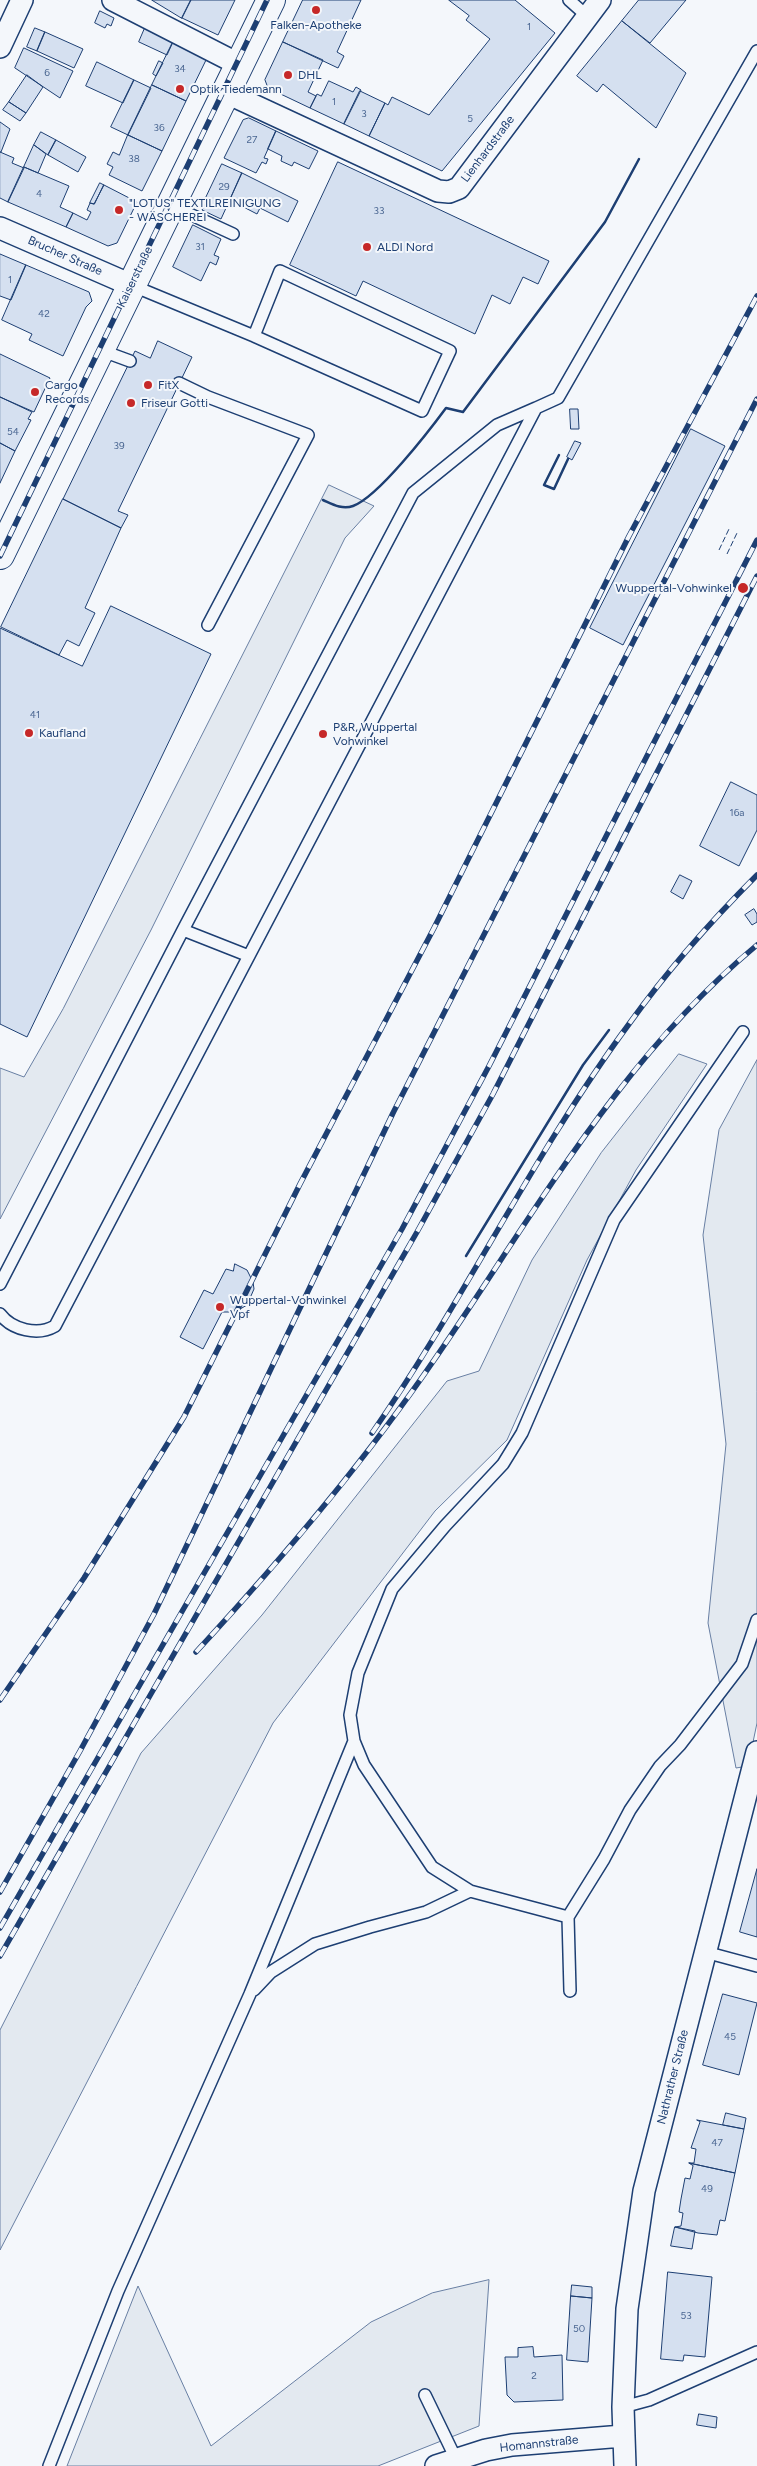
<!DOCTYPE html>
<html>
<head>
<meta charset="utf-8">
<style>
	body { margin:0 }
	canvas { display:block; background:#f4f7fb }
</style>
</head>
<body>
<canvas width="757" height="2466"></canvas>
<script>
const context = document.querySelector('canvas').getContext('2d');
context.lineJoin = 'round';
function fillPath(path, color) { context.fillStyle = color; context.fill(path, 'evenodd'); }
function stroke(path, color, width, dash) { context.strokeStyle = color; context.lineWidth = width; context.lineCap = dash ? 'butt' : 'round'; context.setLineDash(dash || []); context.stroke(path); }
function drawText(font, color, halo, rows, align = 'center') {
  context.font = font + ' Figtree,sans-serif'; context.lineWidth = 4; context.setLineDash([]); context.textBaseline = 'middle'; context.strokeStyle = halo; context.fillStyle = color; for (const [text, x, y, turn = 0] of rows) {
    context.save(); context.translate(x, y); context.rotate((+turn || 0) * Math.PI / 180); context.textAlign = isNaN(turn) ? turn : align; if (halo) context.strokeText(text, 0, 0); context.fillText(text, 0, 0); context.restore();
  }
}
const green = new Path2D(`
	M329 485 374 506 345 538 151 930 0 1219V1068L24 1077 63 1009Z
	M679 1054 707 1064 636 1170 587 1260 507 1440 435 1511 273 1723 0 2250V2030L141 1753 262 1615 447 1381 479 1371 532 1260 601 1153Z
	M757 1060V1723L748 1766 736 1768 708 1623 726 1444 703 1235 719 1130Z
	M489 2280 479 2426 378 2466H67L138 2286 211 2446 371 2322 432 2293Z`);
fillPath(green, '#e3e9f0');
stroke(green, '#687fa3', 1);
const building = new Path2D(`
	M152 0H191L182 18Z
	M191 0H235L218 35 182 18Z
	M303 0H361L337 52 344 56 338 68 283 42Z
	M449 0H515L555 33 442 171 369 136 385 103 388 105 392 97 429 115 490 39 466 20 469 16Z
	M639 0H686L650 43 622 21Z
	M100 11 114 18 111 26 107 24 105 28 95 23Z
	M622 21 686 73 656 128 603 84 597 92 577 76Z
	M35 28 45 32 37 51 27 47Z
	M145 28 173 42 167 55 139 42Z
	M45 32 83 49 74 68 37 51Z
	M173 42 207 58 186 101 152 85Z
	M283 42 323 60 308 92 316 96 310 108 268 88 265 80Z
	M24 48 73 71 60 98 15 68Z
	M159 61 163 63 156 76 153 74Z
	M97 62 134 80 123 103 86 86Z
	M27 75 43 87 26 113 9 102Z
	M134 80 151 88 128 135 111 127Z
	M329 81 353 92 356 87 361 90 344 124 310 108 317 94 321 96Z
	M152 85 186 101 162 151 128 135Z
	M360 91 385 103 369 136 344 124Z
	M9 102 26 113 20 121 3 110Z
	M249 118 276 131 264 158 268 159 266 164 262 162 256 173 224 158 243 120Z
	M0 122 10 129 1 152H0Z
	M276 131 318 151 309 169 294 162 292 166 281 161 282 156 268 149Z
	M41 132 56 140 48 155 34 145Z
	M128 135 162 151 142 191 109 175 113 167 107 164 113 152 119 155Z
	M56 140 86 157 78 172 48 155Z
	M34 145 46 154 38 173 24 167Z
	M0 152 14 158 12 163 24 168 8 202 0 198Z
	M338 162 549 261 538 284 523 277 510 304 492 295 475 334 363 281 356 296 290 265Z
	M222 164 242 173 221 219 202 210 205 205 203 204Z
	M24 167 69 186 60 207 73 213 66 227 8 202Z
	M242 173 298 201 288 222 260 208 257 214 230 200Z
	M100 183 104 185 94 204 90 203Z
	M104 185 137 202 117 243 108 246 66 227 73 213 87 220 91 212 87 210 90 203 94 204Z
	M193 225 221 239 214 255 219 257 216 265 210 262 201 281 173 267Z
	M0 254 26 265 11 300 0 296Z
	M26 265 89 292 92 301 86 307 63 356 29 340 32 334 2 320Z
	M158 341 192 357 118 511 128 515 121 528 63 499 135 351 150 358Z
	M0 354 50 378 34 412 0 397Z
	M0 397 32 412 28 419 31 420 15 451 0 443Z
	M570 409H578L579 429H571Z
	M691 429 725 446 623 645 590 628Z
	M575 441 581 443 572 460 567 457Z
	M0 443 15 451 0 483Z
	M63 499 121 528 85 608 95 613 79 646 67 640 59 655 1 627Z
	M111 606 211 654 27 1037 0 1024V628L82 666Z
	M731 782 757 795V830L739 866 700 846Z
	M680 875 692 881 683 899 671 892Z
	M754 909 757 914V922L752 925 745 915Z
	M235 1264 247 1270 253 1282 254 1289 247 1305 235 1312H222L203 1349 180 1337 204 1290 213 1294 226 1269 233 1271Z
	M757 1869V1937L740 1932Z
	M723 1994 757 2003 739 2075 703 2065Z
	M726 2113 746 2118 744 2129 723 2125Z
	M697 2120 744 2129 735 2173 689 2163H694L696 2149 691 2148 700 2122Z
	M689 2163 735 2173 725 2221 720 2220 717 2235 698 2233 675 2227 681 2226 683 2213 679 2212 681 2199 685 2178 690 2179 693 2166Z
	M675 2227 695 2231 692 2249 671 2246Z
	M668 2272 712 2277 705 2357 684 2355 683 2361 661 2359Z
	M572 2285 592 2287V2298L571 2296Z
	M571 2296 592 2298 588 2362 567 2360Z
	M533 2347 534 2357 562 2355 563 2400 514 2402 507 2395 505 2357H518V2348Z
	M699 2414 717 2417 716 2428 697 2425Z`);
fillPath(building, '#d5e0f0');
stroke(building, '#1d3f73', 1);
const lane = new Path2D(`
	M569 0 587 16
	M170 205 233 234
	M131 285 254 336 280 271 450 351 422 411 254 336
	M100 350 130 361
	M179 383 208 397 308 435 208 625
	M183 930 249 956
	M0 1284 183 930 413 493 497 425 536 408
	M0 1314C12 1330 38 1336 55 1326L536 408 558 398 757 51
	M568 1917 470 1891 432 1867 364 1765 354 1741 350 1715 358 1673 392 1589 445 1526 503 1464 522 1433 614 1220 743 1032
	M705 1952 757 1966
	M254 1990 271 1972 315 1944 370 1927 426 1912 470 1891
	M570 1991 568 1917 604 1859 630 1810 660 1766 680 1745 742 1664 757 1620
	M425 2395 456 2459V2464
	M623 2407 649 2400 757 2352
	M49 2466 118 2291 250 1994 354 1741`);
const street = new Path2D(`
	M113 0 240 65
	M0 47 22 0
	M225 92 438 191 449 192 459 188 600 0
	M0 228 131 285
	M436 2466 486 2450 512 2445 623 2436
	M625 2466 623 2407 627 2309 644 2191 757 1752`);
const secondary = new Path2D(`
	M0 555 271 0`);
stroke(lane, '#1d3f73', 14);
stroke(street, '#1d3f73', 24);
stroke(secondary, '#1d3f73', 30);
stroke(lane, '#f4f7fb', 11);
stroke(street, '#f4f7fb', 21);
stroke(secondary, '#f4f7fb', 28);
const rail = new Path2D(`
	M0 556 267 0
	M372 1433C464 1301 533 1154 629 1024 667 971 711 921 757 875
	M196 1652C280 1561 362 1465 432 1363 533 1217 618 1060 757 945
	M0 1700 84 1578 184 1417 300 1184 434 928 629 536 757 296
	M0 1892 80 1751 154 1614 393 1113 757 399
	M0 1928 402 1229 489 1066 757 540
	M0 1956 417 1232 493 1094 757 576`);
stroke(rail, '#1d3f73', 5.5);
stroke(rail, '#f4f7fb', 4, [11]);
stroke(new Path2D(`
	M719 550 729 529
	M727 554 737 533`), '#1d3f73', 1, [6, 2.5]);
stroke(new Path2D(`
	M559 455 544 485 554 489 568 459
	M323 500C332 504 342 510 353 506 378 497 429 431 446 408L463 412 605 222 639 159
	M466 1256 583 1065 609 1030`), '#1d3f73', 2.5);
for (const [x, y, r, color] of [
	[316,10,5,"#c62828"],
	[288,75,5,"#c62828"],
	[180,89,5,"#c62828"],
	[119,210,5,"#c62828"],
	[367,247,5,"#c62828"],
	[148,385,5,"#c62828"],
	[35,392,5,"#c62828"],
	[131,403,5,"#c62828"],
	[743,588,6,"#c62828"],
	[29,733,5,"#c62828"],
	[323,734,5,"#c62828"],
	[220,1307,5,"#c62828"]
]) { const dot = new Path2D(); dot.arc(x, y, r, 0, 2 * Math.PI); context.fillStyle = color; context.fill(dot); stroke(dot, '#f4f7fb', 2); }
drawText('10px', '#4b6792', null, [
	["1",529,27],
	["34",180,69],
	["6",47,73],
	["1",334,102],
	["3",364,114],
	["5",470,119],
	["36",159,128],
	["27",252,140],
	["38",134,159],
	["29",224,187],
	["4",39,194],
	["33",379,211],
	["31",200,247],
	["1",10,280],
	["42",44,314],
	["54",13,432],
	["39",119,446],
	["41",35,715],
	["16a",737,813],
	["45",730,2037],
	["47",717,2143],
	["49",707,2189],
	["53",686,2316],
	["50",579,2329],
	["2",534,2376]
]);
drawText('12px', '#1d3f73', '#f4f7fb', [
	["Falken-Apotheke",316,25,"center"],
	["DHL",298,75],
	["Optik Tiedemann",190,89],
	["\"LOTUS\" TEXTILREINIGUNG",129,203],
	["- WÄSCHEREI",129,217],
	["ALDI Nord",377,247],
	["Cargo",45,385],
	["Records",45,399],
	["FitX",158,385],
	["Friseur Gotti",141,403],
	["Wuppertal-Vohwinkel",732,588,"right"],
	["P&R, Wuppertal",333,727],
	["Vohwinkel",333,741],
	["Kaufland",39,733],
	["Wuppertal-Vohwinkel",230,1300],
	["Vpf",230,1314]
], 'left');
drawText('12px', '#1d3f73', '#f4f7fb', [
	["Lienhardstraße",488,149,-53],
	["Brucher Straße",65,256,24],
	["Kaiserstraße",135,277,-64],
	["Nathrather Straße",673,2077,-76],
	["Homannstraße",539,2444,-6]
]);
</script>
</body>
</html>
